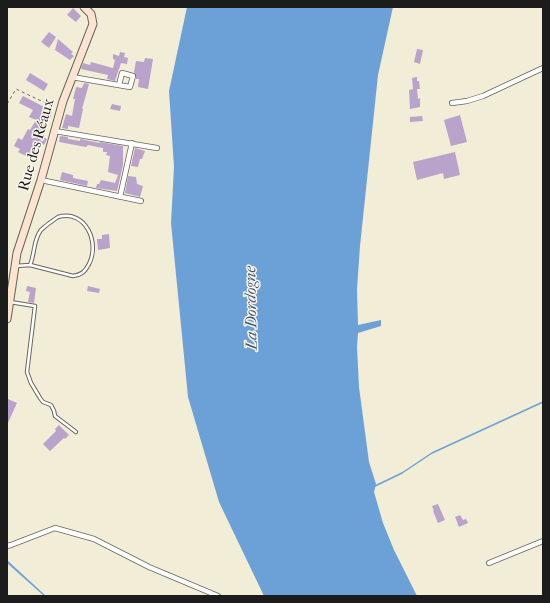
<!DOCTYPE html>
<html>
<head>
<meta charset="utf-8">
<style>
	body { margin:0 }
	#map { position:relative; width:550px; height:603px; overflow:hidden; background:#f2edd6; font-family:"IM FELL French Canon",serif }
	canvas { display:block }
	.frame { position:absolute; inset:0; border:8px solid #1c1c1c; pointer-events:none }
</style>
</head>
<body>
<div id="map">
<canvas width="550" height="603"></canvas>
<div class="frame"></div>
</div>
<script>
const context = document.querySelector('canvas').getContext('2d');
context.lineJoin = 'round';
function fillPath(path, color) { context.fillStyle = color; context.fill(path, 'evenodd'); }
function stroke(path, color, width, dash) { context.strokeStyle = color; context.lineWidth = width; context.lineCap = dash ? 'butt' : 'round'; context.setLineDash(dash || []); context.stroke(path); }
function drawText(font, color, halo, rows, align = 'center') {
  context.font = font + ' "IM FELL French Canon",serif'; context.lineWidth = 3; context.setLineDash([]); context.textBaseline = 'middle'; context.strokeStyle = halo; context.fillStyle = color; for (const [text, x, y, turn = 0] of rows) {
    context.save(); context.translate(x, y); context.rotate((+turn || 0) * Math.PI / 180); context.textAlign = isNaN(turn) ? turn : align; if (halo) context.strokeText(text, 0, 0); context.fillText(text, 0, 0); context.restore();
  }
}
fillPath(new Path2D(`
	M187 7H393L378 75 360 246 357 289 358 325 381 320V326L358 333 357 347 359 387 369 462 376 484 374 492 383 523 394 550 417 596H264L219 502 188 397 171 223 174 167 169 91Z
	M7 560 46 596H44L7 563Z`), '#6ca1d8');
stroke(new Path2D(`
	M373 487 402 473 432 453 543 402`), '#6ca1d8', 1.5);
fillPath(new Path2D(`
	M73 8 81 16 76 22 67 15Z
	M49 32 56 37 49 48 41 42Z
	M58 39 73 52 71 54 74 56 70 60 55 50Z
	M417 49 423 50 420 64 414 62Z
	M120 52 125 53 124 57 128 58 127 64 121 63 115 81 107 79 108 75 81 69 83 63 90 65 91 62 113 68 115 60 113 59V54L119 56Z
	M145 58 153 59 148 89 138 87 139 79H136V75L134 72 136 61 144 62Z
	M30 73 48 84 44 91 26 80Z
	M417 77V81H419L420 89H417L418 99 420 98V107L410 109 409 90 413 89 412 78Z
	M84 83 89 84 82 109H83L79 128 68 126V129L62 128 66 114 72 116 75 99H73L76 87 82 88Z
	M23 96 52 111 50 119 49 118 40 135 47 139 44 145 40 143 38 147 34 145 28 157 18 152 20 149 14 146 18 138 22 140 28 129 30 130 36 120 29 117 33 110 19 103Z
	M112 104 121 106 120 111 110 109Z
	M460 115 467 142 451 146 444 120Z
	M422 116 423 121 410 122V117Z
	M60 136 68 137V139L80 141V139L100 143V142L123 146V165L117 191 96 188 97 184H99L101 180 115 183 118 175 108 172 110 156 106 155 107 152H103V148L88 145 86 147 59 142Z
	M135 148 145 151 142 159H140L138 167 131 166Z
	M455 152 460 175 444 179 443 173 417 180 413 162Z
	M62 172 73 175V178L88 181 87 186 60 180Z
	M128 176 136 177 137 184 143 186 140 197 125 193Z
	M109 234 110 248 98 250 97 239H102V235Z
	M27 286 36 288 34 303 28 302 30 292 26 291Z
	M88 286 100 289 99 293 87 291Z
	M8 399 17 403 7 425V401Z
	M59 425 69 435 65 439 64 438 50 451 43 444 56 431 55 429Z
	M438 504 445 520 438 523 433 511H434L432 506Z
	M460 515 463 520 466 519 468 523 459 527 455 517Z`), '#b9a3ca');
const lane = new Path2D(`
	M15 266 30 265 73 276C81 275 85 272 89 264 100 243 86 209 58 217 55 219 51 222 48 224 46 226 43 228 41 230 33 240 35 254 30 265
	M10 302 35 306 27 372 31 383 40 398 43 402 51 405 54 411 55 416 76 432`);
const street = new Path2D(`
	M72 77 130 87 133 76 122 73 119 85
	M452 103 467 101 483 96 543 68
	M55 131 157 148
	M41 180 141 201
	M120 197 132 143
	M7 546 11 545 55 528 94 539 149 567 218 596
	M489 563 543 541`);
const secondary = new Path2D(`
	M7 319 17 253 41 180 63 101 93 24 91 14 84 7`);
stroke(lane, '#67655d', 4.5);
stroke(street, '#67655d', 6);
stroke(secondary, '#67655d', 9);
stroke(new Path2D(`
	M7 104 16 89 54 107`), '#67655d', 1, [3, 3]);
stroke(lane, '#fff', 2.5);
stroke(street, '#fff', 4.5);
stroke(secondary, '#fde4d1', 7);
drawText('15px', '#1c1c1c', '#fbf7ec', [
	["Rue des Réaux",37,145,-74]
]);
drawText('italic 16px', '#405871', '#fbf7ec', [
	["La Dordogne",252,308,-91]
]);
</script>
</body>
</html>
